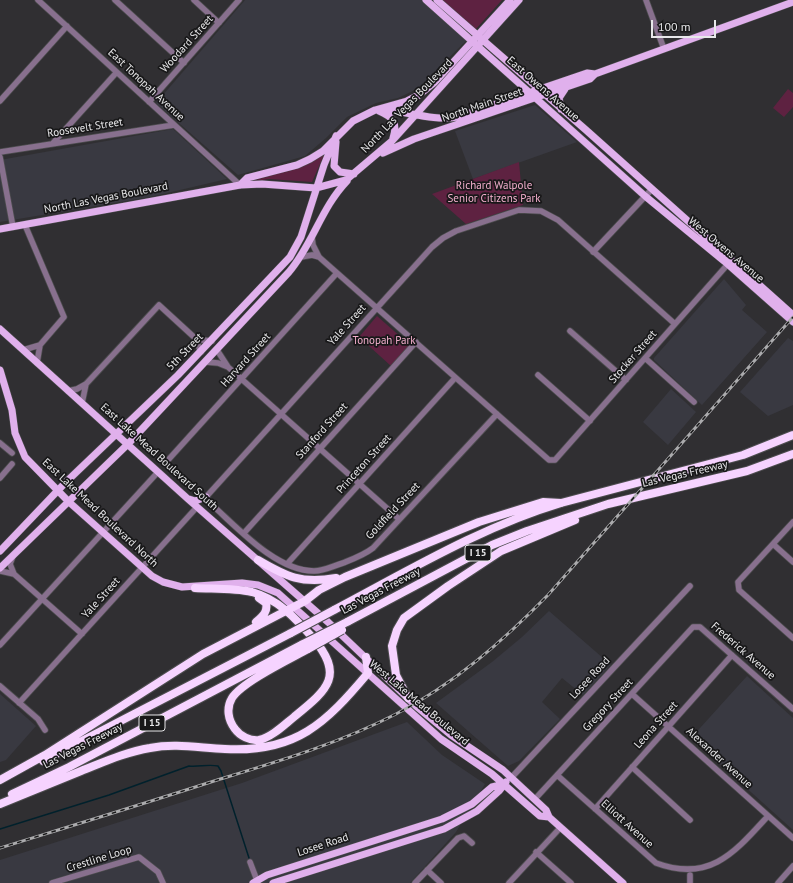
<!DOCTYPE html>
<html>
<head>
<meta charset="utf-8">
<style>
	body { margin:0 }
	#map { position:relative; width:793px; height:883px; overflow:hidden; background:#302f32; font-family:"PT Sans",sans-serif }
	canvas { display:block }
	.scale { position:absolute; left:651px; top:20px; width:65px; height:18px; box-sizing:border-box; border:2px solid #e8e8ea; border-top:0; padding-left:5px; font-size:12px; line-height:14px; white-space:nowrap; color:#e8e8ea; -webkit-text-stroke:3px #181819; paint-order:stroke }
</style>
</head>
<body>
<div id="map">
<canvas width="793" height="883"></canvas>
<div class="scale">100 m</div>
</div>
<script>
const context = document.querySelector('canvas').getContext('2d');
context.lineJoin = 'round';
function fillPath(path, color) { context.fillStyle = color; context.fill(path, 'evenodd'); }
function stroke(path, color, width, dash) { context.strokeStyle = color; context.lineWidth = width; context.lineCap = dash ? 'butt' : 'round'; context.setLineDash(dash || []); context.stroke(path); }
function drawText(font, color, halo, rows, align = 'center') {
  context.font = font + ' "PT Sans",sans-serif'; context.lineWidth = 3.5; context.setLineDash([]); context.textBaseline = 'middle'; context.strokeStyle = halo; context.fillStyle = color; for (const [text, x, y, turn = 0] of rows) {
    context.save(); context.translate(x, y); context.rotate((+turn || 0) * Math.PI / 180); context.textAlign = isNaN(turn) ? turn : align; if (halo) context.strokeText(text, 0, 0); context.fillText(text, 0, 0); context.restore();
  }
}
fillPath(new Path2D(`
	M245 0H423L468 39 417 89 398 98 376 103 347 117 326 138 305 156 238 175 156 103Z
	M535 105 577 142 473 179 455 131Z
	M173 129 227 179 150 197 0 222V160Z
	M724 279 746 305 742 310 767 332 702 405 654 360V358Z
	M788 338 793 341V405L768 416 740 392Z
	M671 389 696 412 668 445 643 422Z
	M549 611 611 665 583 695 562 678 542 702 560 719 519 761 508 766 436 703 492 662 522 637Z
	M747 676 793 718V830L691 738Z
	M0 694 36 726 6 760 0 762Z
	M407 722 442 755 485 784 456 832 410 883H0V860L242 783Z`), '#393941');
fillPath(new Path2D(`
	M441 0H502L475 30Z
	M788 89 793 93V107L784 117 773 108Z
	M324 155 312 182 269 179 249 182 289 170Z
	M519 162 523 205 466 224 432 194Z
	M377 316 410 345 391 366 359 337Z`), '#5e2241');
stroke(new Path2D(`
	M0 829 109 795 189 766C199 767 208 764 218 766L221 771 249 858`), '#00212c', 1.5);
const minor = new Path2D(`
	M38 0 240 185
	M115 0 184 63
	M194 0 219 23
	M646 0 664 49
	M0 101 67 26
	M149 102 239 0
	M53 143 116 73
	M0 152 174 125
	M0 157 13 227
	M312 237 313 245 319 257 549 460H555L728 264
	M593 252 652 189
	M301 257 312 255 319 257
	M570 331 626 380
	M195 338 201 352
	M23 350 40 345 64 317 25 225
	M217 350 228 367 399 519
	M645 358 694 402
	M206 362 218 363 228 367
	M37 363 40 345
	M538 375 590 421
	M68 391 77 389 86 384 159 305 195 338 201 340 212 341
	M82 403 86 384
	M497 414 373 548C364 555 353 559 343 563 333 566 324 571 314 571 276 571 237 527 211 504L206 497 432 247 443 238 456 231 519 210 541 211 558 220 675 324
	M0 443 12 453
	M169 459 337 273
	M0 478 12 464
	M793 522 738 582 739 590 793 638
	M244 533 416 342
	M773 544 793 562
	M13 556 10 564 14 574
	M287 564 455 378
	M0 571 14 574 82 634
	M0 645 158 472
	M0 686 38 719 45 730
	M632 694 793 838
	M19 703 197 507
	M632 767 690 820
	M557 775 656 863C710 883 735 852 768 816
	M511 778 690 586
	M535 799 693 627H700L793 709
	M595 809 732 655
	M536 852 571 883
	M250 862 258 883
	M427 870 441 883
	M690 875V883
	M52 883 139 857 158 872 163 883
	M415 883 458 838 464 836 472 843
	M509 883 560 828
	M778 883 793 866`);
const major = new Path2D(`
	M426 0 645 196 724 261 793 322
	M437 0 586 130 793 315
	M561 109 559 98 565 89
	M385 110C409 112 433 121 458 117L587 73 595 74
	M379 111C393 117 398 123 393 138
	M336 142 334 166 340 172 354 174
	M383 153 414 139 590 79 595 74 793 2
	M240 185 247 178 297 165 310 159 323 151 353 121 375 110 407 101 419 95 435 82 510 0
	M0 229 240 185 262 184 316 188 346 180 392 141 519 0
	M0 329 188 499 328 622 416 706 451 735 503 770 546 810 549 817 623 883
	M0 370 12 410 15 433 25 457 69 502 152 576 163 582 182 587 242 583 258 585 278 593 441 739 492 774 540 816 549 817
	M189 499 195 501 206 497
	M0 551 65 483 178 375 290 257 301 237 324 165 336 136
	M0 568 128 444 289 272C313 244 321 208 347 181
	M253 883 267 875 442 819 472 804 492 787 504 784
	M273 883 444 829 477 811 499 791 506 782`);
const highway = new Path2D(`
	M258 560C287 577 301 584 336 578
	M195 588C213 589 234 588 252 592 278 599 295 618 312 637 346 676 327 690 294 717 284 725 272 737 259 740 250 741 240 736 235 729 228 720 226 708 232 698 242 682 290 659 308 649
	M334 610C408 571 481 527 561 503L743 455 793 435
	M256 622C263 616 268 612 266 603L259 598
	M347 622 492 545 527 531 608 504 747 471 793 454
	M408 698 396 675 392 646 397 630 404 618 448 586 501 551 575 520
	M43 761 291 633
	M0 780 45 755 203 654 305 601 319 590 345 577 479 522 543 502 561 503
	M12 794 69 767 303 644
	M0 804C27 793 54 782 81 771 104 762 126 752 150 748 175 743 200 748 225 749 296 753 326 723 368 673L366 657`);
stroke(minor, '#4d4d4f', 7);
stroke(major, '#4d4d4f', 8);
stroke(highway, '#4d4d4f', 10);
stroke(minor, '#88708e', 5.5);
stroke(major, '#e0b0ec', 7);
stroke(highway, '#f6d3ff', 8);
const rail = new Path2D(`
	M0 848C71 826 143 804 214 781 276 762 338 744 396 714 454 684 502 642 548 595L793 317`);
stroke(rail, '#ababad', 3);
stroke(rail, '#181819', 1.5, [4.5]);
const highwayBridge = new Path2D(`
	M291 633 334 610
	M303 644 347 622
	M308 649 342 630`);
stroke(highwayBridge, '#4d4d4f', 10, []);
stroke(highwayBridge, '#f6d3ff', 8);
for (const [x, y, w] of [
	[478,553,26],
	[152,723,26]
]) { const box = new Path2D(); box.roundRect(x - w / 2, y - 8, w, 16, 3); context.fillStyle = '#181819'; context.fill(box); stroke(box, '#e8e8ea', 1); }
drawText('bold 10px', '#e8e8ea', null, [
	["I 15",478,553],
	["I 15",152,723]
]);
drawText('11px', '#e8e8ea', '#181819', [
	["Woodard Street",187,44,-48],
	["East Tonopah Avenue",146,85,43],
	["East Owens Avenue",543,89,41],
	["North Main Street",482,105,-19],
	["North Las Vegas Boulevard",407,106,-46],
	["Roosevelt Street",85,128,-9],
	["North Las Vegas Boulevard",106,198,-11],
	["West Owens Avenue",726,250,40],
	["Yale Street",347,325,-48],
	["5th Street",185,352,-46],
	["Stocker Street",633,357,-49],
	["Harvard Street",246,360,-48],
	["Stanford Street",322,431,-48],
	["East Lake Mead Boulevard South",159,457,42],
	["Princeton Street",364,464,-48],
	["Las Vegas Freeway",685,474,-13],
	["Goldfield Street",393,511,-47],
	["East Lake Mead Boulevard North",100,513,43],
	["Las Vegas Freeway",381,591,-28],
	["Yale Street",101,598,-48],
	["Frederick Avenue",743,651,41],
	["Losee Road",590,678,-47],
	["West Lake Mead Boulevard",419,703,40],
	["Gregory Street",608,705,-47],
	["Leona Street",656,725,-48],
	["Las Vegas Freeway",83,746,-27],
	["Alexander Avenue",719,758,42],
	["Elliott Avenue",627,824,42],
	["Losee Road",323,845,-18],
	["Crestline Loop",99,859,-17]
]);
drawText('11px', '#f3afcd', '#181819', [
	["Richard Walpole",494,186],
	["Senior Citizens Park",494,199],
	["Tonopah Park",384,341]
]);
</script>
</body>
</html>
